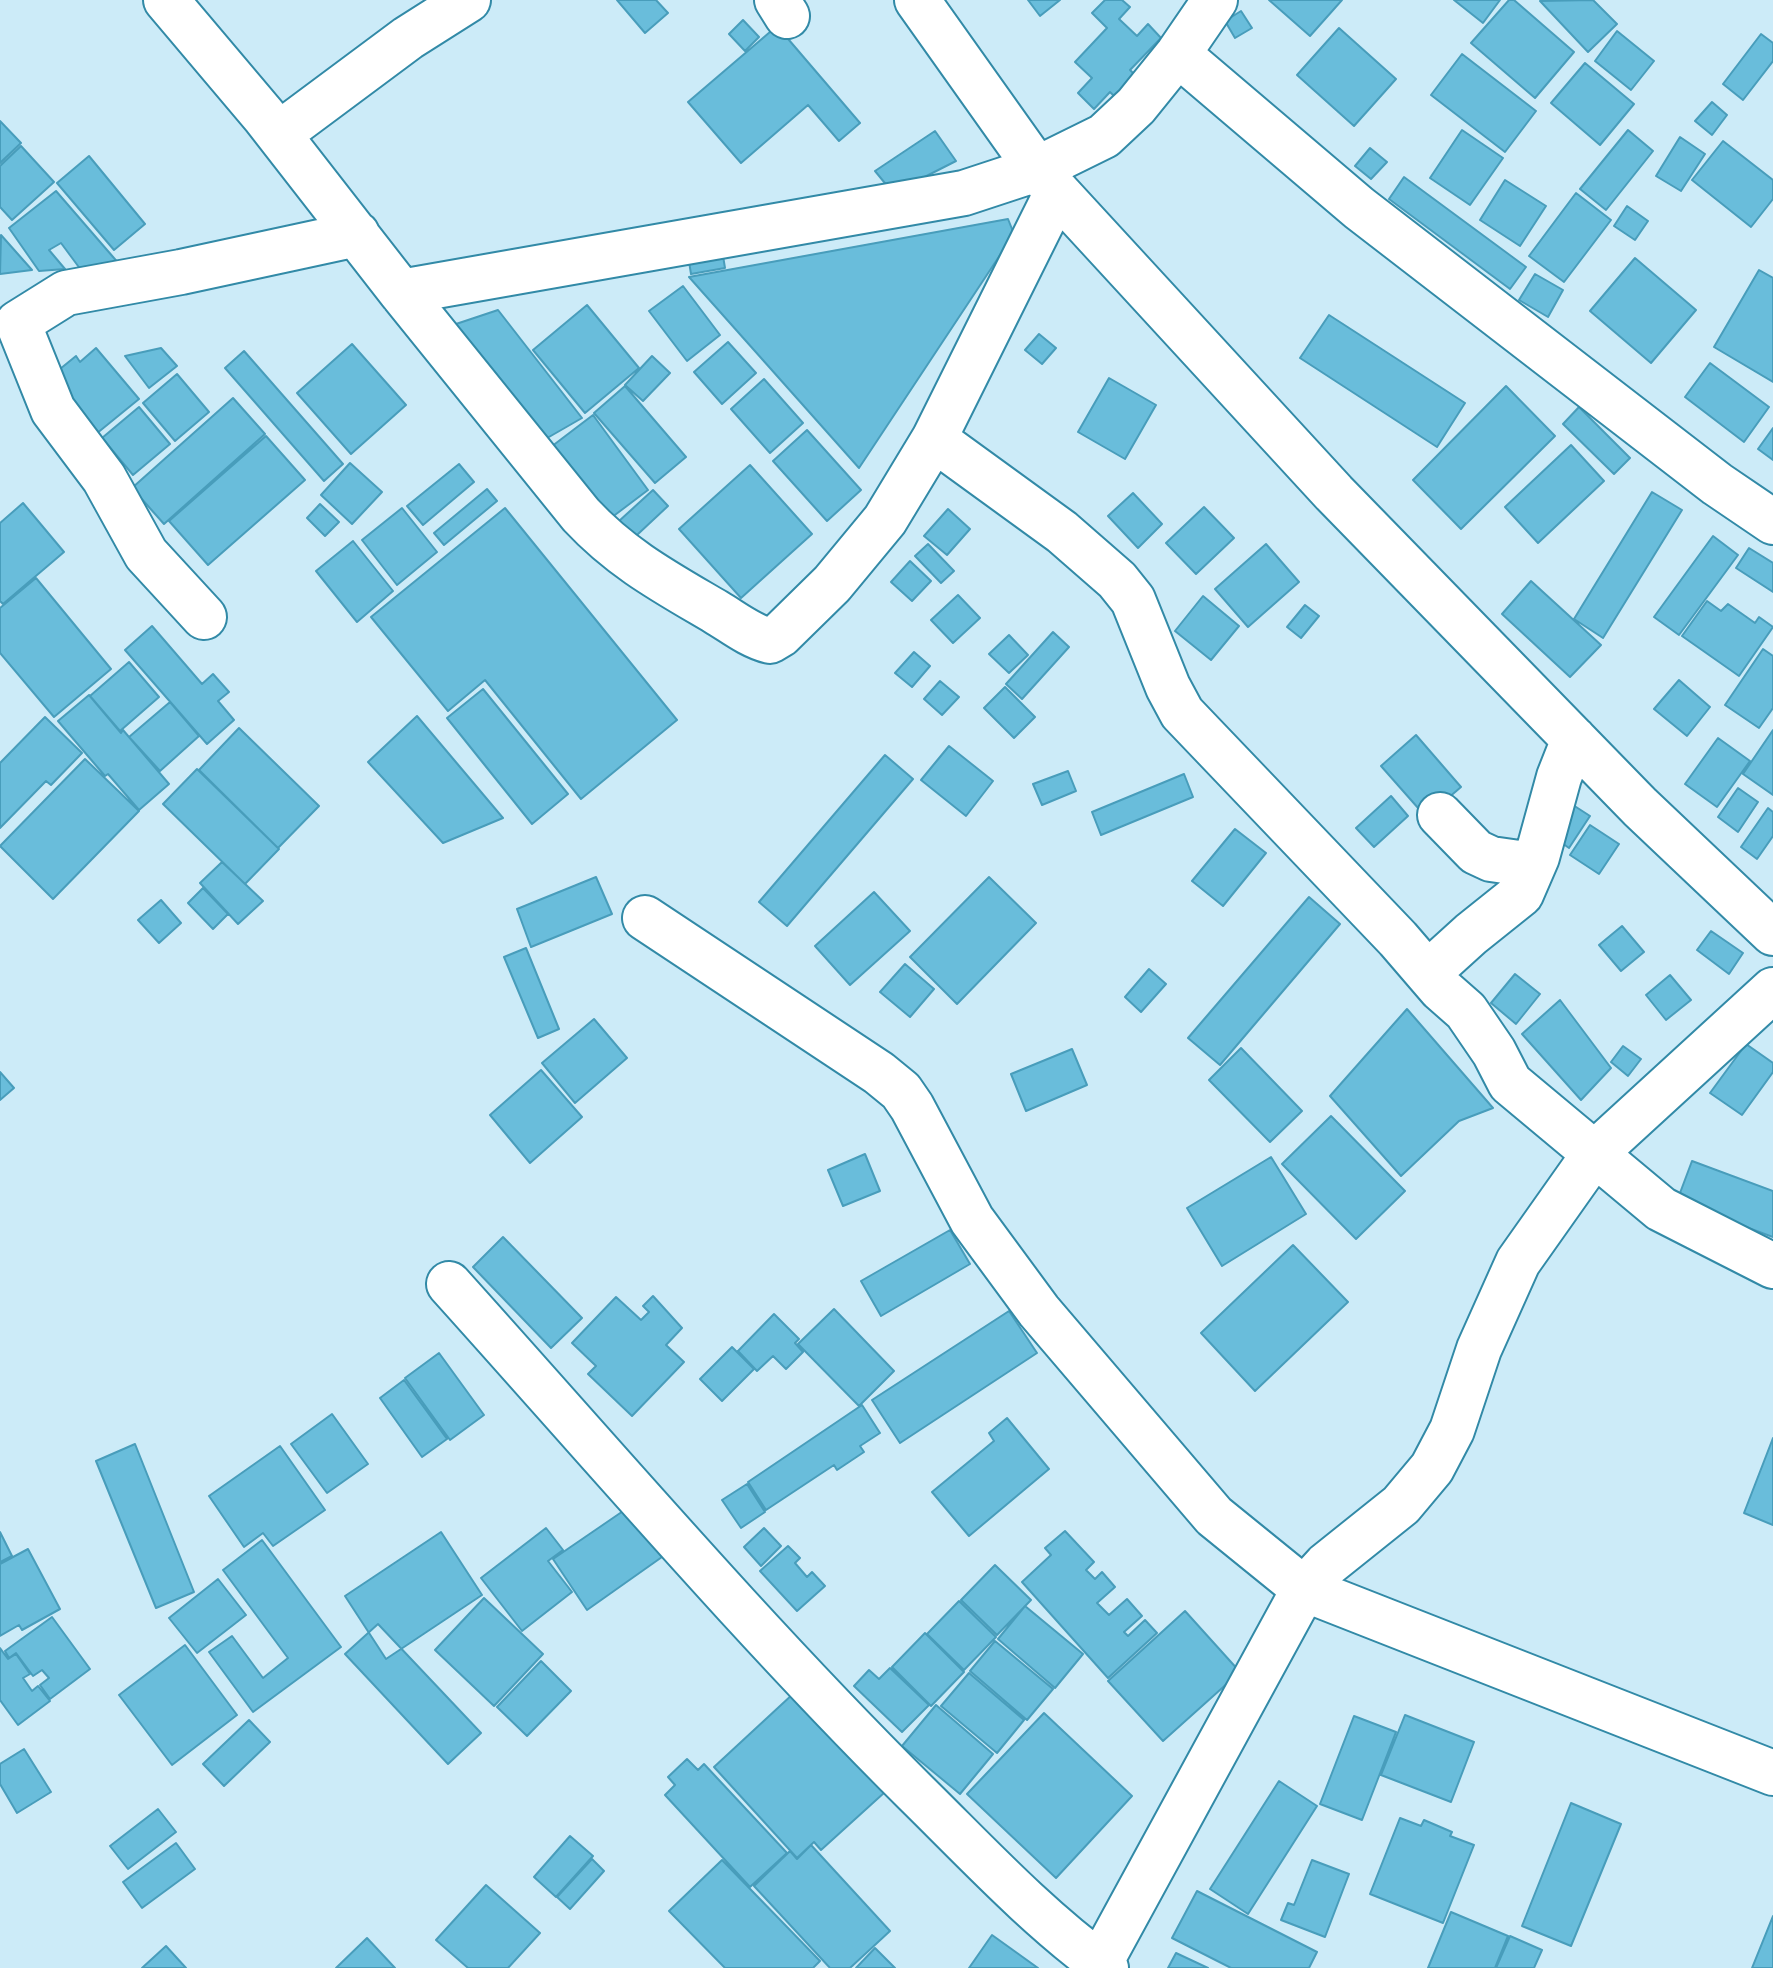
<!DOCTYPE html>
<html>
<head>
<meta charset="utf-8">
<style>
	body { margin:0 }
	canvas { display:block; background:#ccebf8 }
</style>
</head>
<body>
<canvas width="1773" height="1968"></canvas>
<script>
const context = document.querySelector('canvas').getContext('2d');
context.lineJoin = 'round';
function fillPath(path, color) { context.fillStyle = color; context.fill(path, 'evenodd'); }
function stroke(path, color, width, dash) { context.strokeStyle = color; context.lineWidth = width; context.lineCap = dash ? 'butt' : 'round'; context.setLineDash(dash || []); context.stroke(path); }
const building = new Path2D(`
	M617 0H656L668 13 645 33Z
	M1028 0H1060L1040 16Z
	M1105 0H1122L1130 7 1119 19 1137 36 1148 24 1161 38 1130 70 1148 88 1128 110 1110 92 1094 109 1078 93 1092 78 1075 62 1107 28 1092 13Z
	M1269 0H1342L1310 36Z
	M1454 0H1500L1483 23Z
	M1509 0H1514L1574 52 1535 98 1471 43Z
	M1593 0 1617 24 1588 52 1540 1Z
	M1241 11 1252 28 1235 38 1225 21Z
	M743 20 759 37 745 51 729 34Z
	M777 26 860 123 839 141 808 105 741 163 688 102Z
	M1339 28 1396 79 1354 126 1297 75Z
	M1617 31 1654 61 1631 90 1595 61Z
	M1761 34 1773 43V61L1743 100 1723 84Z
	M1462 54 1536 111 1505 152 1431 95Z
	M1585 63 1634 104 1600 145 1551 103Z
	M1712 102 1727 115 1712 135 1695 121Z
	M0 121 21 143 0 163Z
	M1462 130 1503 158 1470 205 1430 178Z
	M1628 130 1653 151 1606 210 1580 189Z
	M935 131 956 161 893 193 875 171Z
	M1680 137 1705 154 1681 191 1656 176Z
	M1723 141 1773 180V199L1751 227 1692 180Z
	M21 146 54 182 12 220 0 207V166Z
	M1370 148 1387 162 1371 179 1355 166Z
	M89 156 145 224 114 250 57 183Z
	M1404 177 1526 267 1510 289 1389 199Z
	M1505 180 1546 206 1520 246 1480 220Z
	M56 191 120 265 81 270 61 243 49 250 65 269 39 271 9 228Z
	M1576 193 1611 220 1564 282 1529 256Z
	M1627 206 1648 221 1635 240 1614 226Z
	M1008 219 1014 234 859 468 689 277Z
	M1 235 32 270 0 274Z
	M721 244 725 268 691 274 687 249Z
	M1635 258 1696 310 1651 363 1590 311Z
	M1759 270 1773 278V382L1714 347Z
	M1535 274 1563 290 1548 317 1519 300Z
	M683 286 720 335 687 361 649 311Z
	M587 305 639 368 585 413 533 350Z
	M498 310 582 418 542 441 450 326Z
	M1329 315 1465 403 1437 447 1300 358Z
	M1039 334 1056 348 1042 364 1025 350Z
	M728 342 756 373 722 404 694 372Z
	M352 344 406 405 351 454 297 393Z
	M96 348 139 399 96 434 39 366 60 369 76 356 80 362Z
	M161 348 177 366 149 388 125 356Z
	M244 351 343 464 324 481 225 368Z
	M652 356 670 373 643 401 625 385Z
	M1710 363 1769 407 1744 442 1685 397Z
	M177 374 209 412 175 441 143 403Z
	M1109 378 1156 405 1125 459 1078 432Z
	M764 379 803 423 770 453 731 409Z
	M625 386 686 457 655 483 594 413Z
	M1506 386 1555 436 1461 529 1413 480Z
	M233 398 265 434 164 524 132 488Z
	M139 407 170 444 133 475 102 438Z
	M1579 407 1630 458 1614 474 1563 424Z
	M593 415 648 490 599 527 543 453Z
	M1773 428V460L1758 449Z
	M807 430 861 490 827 521 773 461Z
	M266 436 305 480 208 565 169 521Z
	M1571 445 1604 481 1538 543 1505 507Z
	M350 463 382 492 352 524 321 495Z
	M459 464 474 482 423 525 407 506Z
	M750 465 812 534 741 598 679 529Z
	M487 489 497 501 444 545 434 533Z
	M653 490 668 506 622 549 607 532Z
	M1652 492 1682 510 1603 638 1574 619Z
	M1133 493 1162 524 1138 548 1108 516Z
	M23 503 64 552 3 604 0 601V523Z
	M320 504 339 522 325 536 307 518Z
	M1204 507 1234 538 1196 574 1166 543Z
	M402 508 437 552 397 585 362 540Z
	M505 508 677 720 581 799 485 680 448 711 371 617Z
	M948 509 970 529 947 555 924 536Z
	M1713 536 1738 555 1679 635 1654 617Z
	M353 541 393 591 357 622 316 571Z
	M928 544 954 571 941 583 915 556Z
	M1266 544 1299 582 1248 627 1215 589Z
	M1749 548 1773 563V592L1736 568Z
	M910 561 931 581 912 601 891 582Z
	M36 578 111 669 54 717 0 653V608Z
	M1531 581 1601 645 1570 677 1502 614Z
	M958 595 980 618 953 643 931 620Z
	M1203 596 1239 626 1211 660 1175 631Z
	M1707 601 1721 611 1728 604 1755 623 1759 617 1773 627 1739 676 1682 636Z
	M1305 605 1319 616 1301 638 1287 627Z
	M152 626 202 684 213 674 229 692 218 701 234 720 207 744 125 650Z
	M1053 632 1069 647 1022 699 1006 684Z
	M1009 635 1028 655 1009 673 989 654Z
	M1763 649 1773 656V708L1759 728 1725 705Z
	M914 652 930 666 912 687 895 673Z
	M129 662 159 697 120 731 90 696Z
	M1679 680 1710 707 1687 736 1654 709Z
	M940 681 959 697 942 715 924 699Z
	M1005 687 1035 717 1014 738 984 708Z
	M483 689 568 794 532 824 447 718Z
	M89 695 121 733 123 730 169 784 139 810 108 774 105 776 58 721Z
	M170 702 199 736 160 771 129 737Z
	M417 716 503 818 443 843 368 762Z
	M45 717 82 753 51 785 46 781 0 828V763Z
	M239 728 319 806 278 848 199 770Z
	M1773 730V795L1743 774Z
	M1416 735 1461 787 1426 817 1381 766Z
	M1718 738 1750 761 1717 807 1685 784Z
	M949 746 993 781 966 816 921 780Z
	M885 755 913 779 787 926 759 902Z
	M85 759 139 811 53 899 0 846Z
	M197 769 279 849 245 884 163 804Z
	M1068 771 1076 791 1042 805 1033 784Z
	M1184 774 1193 797 1101 835 1092 812Z
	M1738 788 1758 802 1738 832 1718 817Z
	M1391 796 1408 816 1374 847 1356 828Z
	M1573 805 1590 816 1569 848 1552 836Z
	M1768 808 1773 812V836L1757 859 1741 847Z
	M1590 825 1619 844 1599 874 1570 855Z
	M1235 829 1266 853 1223 906 1192 881Z
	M222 862 263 901 238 924 200 883Z
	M596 877 612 914 531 947 517 909Z
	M989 877 1036 923 957 1004 910 957Z
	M203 888 228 914 213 929 188 903Z
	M874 892 910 931 850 985 815 946Z
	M1309 897 1340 924 1220 1065 1188 1038Z
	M161 900 181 923 159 943 138 920Z
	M1622 926 1644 952 1621 971 1599 945Z
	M1711 931 1743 953 1729 974 1697 950Z
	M526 948 559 1029 538 1038 504 957Z
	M905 964 934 989 910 1017 880 992Z
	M1149 969 1166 984 1141 1012 1125 997Z
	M1515 974 1540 994 1516 1024 1491 1003Z
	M1670 975 1691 1000 1666 1020 1646 995Z
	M1560 1000 1611 1068 1581 1100 1522 1034Z
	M1407 1009 1493 1108 1459 1121 1401 1176 1330 1096Z
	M594 1019 627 1058 575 1103 542 1063Z
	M1746 1044 1773 1063V1072L1742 1115 1710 1093Z
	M1623 1046 1641 1059 1628 1076 1611 1062Z
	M1241 1048 1302 1111 1270 1142 1209 1080Z
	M1072 1049 1087 1085 1026 1111 1011 1074Z
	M541 1070 582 1117 530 1163 490 1115Z
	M0 1072 14 1088 0 1100Z
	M1331 1116 1405 1191 1356 1239 1282 1164Z
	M865 1154 880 1191 843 1206 828 1170Z
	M1271 1157 1306 1214 1222 1266 1187 1208Z
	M1692 1161 1773 1191V1237L1677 1201Z
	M950 1230 970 1264 881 1316 861 1281Z
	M503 1237 582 1318 551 1348 473 1267Z
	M1293 1245 1348 1302 1255 1391 1201 1333Z
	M653 1296 682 1328 666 1345 684 1362 632 1416 588 1374 596 1366 572 1343 616 1297 641 1320 649 1312 643 1306Z
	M834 1309 894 1371 859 1406 798 1344Z
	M1009 1311 1037 1353 900 1443 872 1400Z
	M774 1314 799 1339 795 1343 803 1352 786 1369 773 1356 757 1371 738 1351Z
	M732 1347 754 1369 722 1401 700 1379Z
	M439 1353 484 1415 450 1440 405 1378Z
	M404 1380 447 1439 422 1457 380 1398Z
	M862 1405 880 1433 860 1446 864 1452 837 1470 834 1465 766 1510 748 1482Z
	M332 1414 368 1464 327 1493 291 1444Z
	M1007 1418 1049 1469 969 1536 932 1492 994 1441 989 1433Z
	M1773 1438V1525L1744 1513Z
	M135 1444 194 1592 156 1608 96 1461Z
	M280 1446 325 1510 273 1546 263 1533 244 1547 209 1496Z
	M747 1484 765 1512 741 1528 722 1500Z
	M629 1507 662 1557 587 1610 553 1559Z
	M546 1528 563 1550 548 1561 572 1592 522 1631 481 1578Z
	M764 1528 781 1546 761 1566 744 1547Z
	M1065 1531 1094 1562 1086 1570 1095 1579 1102 1572 1115 1587 1097 1603 1109 1615 1127 1599 1142 1616 1124 1632 1128 1636 1145 1620 1157 1633 1108 1678 1022 1582 1051 1555 1045 1548Z
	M0 1532 12 1556 0 1562Z
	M441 1532 482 1595 386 1659 345 1596Z
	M262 1540 341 1647 253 1712 209 1652 232 1636 263 1678 288 1658 223 1570Z
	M788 1546 800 1558 795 1563 807 1577 812 1572 825 1586 797 1611 760 1571Z
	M28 1549 60 1609 22 1630 19 1625 0 1636V1564Z
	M995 1565 1031 1600 997 1635 961 1600Z
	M218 1579 246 1615 197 1653 169 1618Z
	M484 1598 543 1654 494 1706 435 1650Z
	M959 1601 996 1637 964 1670 927 1634Z
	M1025 1606 1083 1654 1055 1688 998 1639Z
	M1185 1611 1240 1672 1163 1741 1108 1681Z
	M52 1617 90 1669 50 1699 40 1685 49 1678 42 1670 33 1676 16 1653 9 1658 5 1651Z
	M378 1624 481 1733 448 1764 345 1654Z
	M925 1633 964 1672 931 1706 892 1667Z
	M995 1641 1053 1689 1027 1720 970 1671Z
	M185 1645 237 1715 172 1765 119 1695Z
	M0 1648 8 1659 16 1654 30 1674 23 1678 32 1691 38 1686 50 1701 18 1725 0 1700Z
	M541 1661 571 1691 527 1736 497 1707Z
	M890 1668 929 1705 902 1732 854 1686 869 1670 879 1679Z
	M969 1673 1024 1720 997 1753 941 1706Z
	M794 1693 885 1792 821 1850 814 1842 797 1858 714 1767Z
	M936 1705 993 1754 960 1794 902 1746Z
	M1044 1713 1132 1796 1056 1878 967 1794Z
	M1405 1715 1474 1742 1451 1802 1381 1775Z
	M1354 1716 1396 1732 1362 1820 1320 1804Z
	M249 1720 270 1742 224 1786 203 1764Z
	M24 1749 51 1792 17 1813 0 1784V1764Z
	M687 1759 698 1770 704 1764 787 1853 750 1887 665 1795 675 1785 668 1777Z
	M1279 1781 1317 1806 1248 1914 1210 1889Z
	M1571 1803 1621 1824 1571 1946 1522 1926Z
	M158 1809 176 1832 128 1869 110 1846Z
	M1400 1818 1421 1826 1424 1820 1452 1832 1450 1836 1474 1845 1443 1923 1370 1894Z
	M570 1836 593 1856 556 1897 534 1877Z
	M176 1843 195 1869 142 1908 123 1882Z
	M811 1845 890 1931 850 1968H830L754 1886 790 1851 797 1859Z
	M592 1859 604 1871 570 1909 557 1897Z
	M722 1860 820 1961 813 1968H725L669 1911Z
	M1312 1860 1349 1874 1325 1937 1281 1920 1288 1903 1294 1905Z
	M486 1885 540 1933 508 1968H468L436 1940Z
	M1197 1891 1317 1952 1309 1968H1231L1172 1938Z
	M1451 1912 1508 1936 1495 1968H1428Z
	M1773 1916V1968H1752Z
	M992 1935 1038 1968H969Z
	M1510 1936 1542 1950 1534 1968H1496Z
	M367 1938 395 1968H336Z
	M166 1946 186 1968H142Z
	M875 1948 895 1968H856Z
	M1176 1953 1208 1968H1168Z`);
fillPath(building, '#69bddb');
stroke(building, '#489dbb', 2);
const minor = new Path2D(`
	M166 0 264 116 401 292 581 515C622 559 665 582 716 612 733 622 750 636 770 641L780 635 832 584 885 520 934 439 1057 192
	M777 0 787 16
	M917 0 1037 169 1057 192 1334 493 1640 807 1773 933
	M1178 54 1359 208 1717 484 1773 522
	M279 134 408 38 468 0
	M401 292 964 193 1037 169 1104 136 1136 106 1178 54 1215 0
	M934 439 1062 532 1117 580 1133 600 1168 687 1182 713 1398 939 1441 989 1466 1011 1494 1052 1510 1083 1661 1209 1773 1266
	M204 617 146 554 104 478 53 410 18 323 66 293 181 272 357 234
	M1440 815 1476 852 1491 859 1533 865
	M645 918 879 1073 901 1091 912 1107 972 1220 1039 1311 1214 1516 1304 1589 1773 1773
	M1428 973 1471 934 1521 894 1537 857 1559 777 1574 739
	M449 1284C603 1455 752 1630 915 1792 977 1853 1036 1917 1106 1968
	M1100 1963 1304 1589 1326 1565 1401 1505 1432 1468 1452 1430 1479 1349 1518 1262 1595 1153 1773 990`);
stroke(minor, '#328aa7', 48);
stroke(minor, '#fff', 44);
</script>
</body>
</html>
